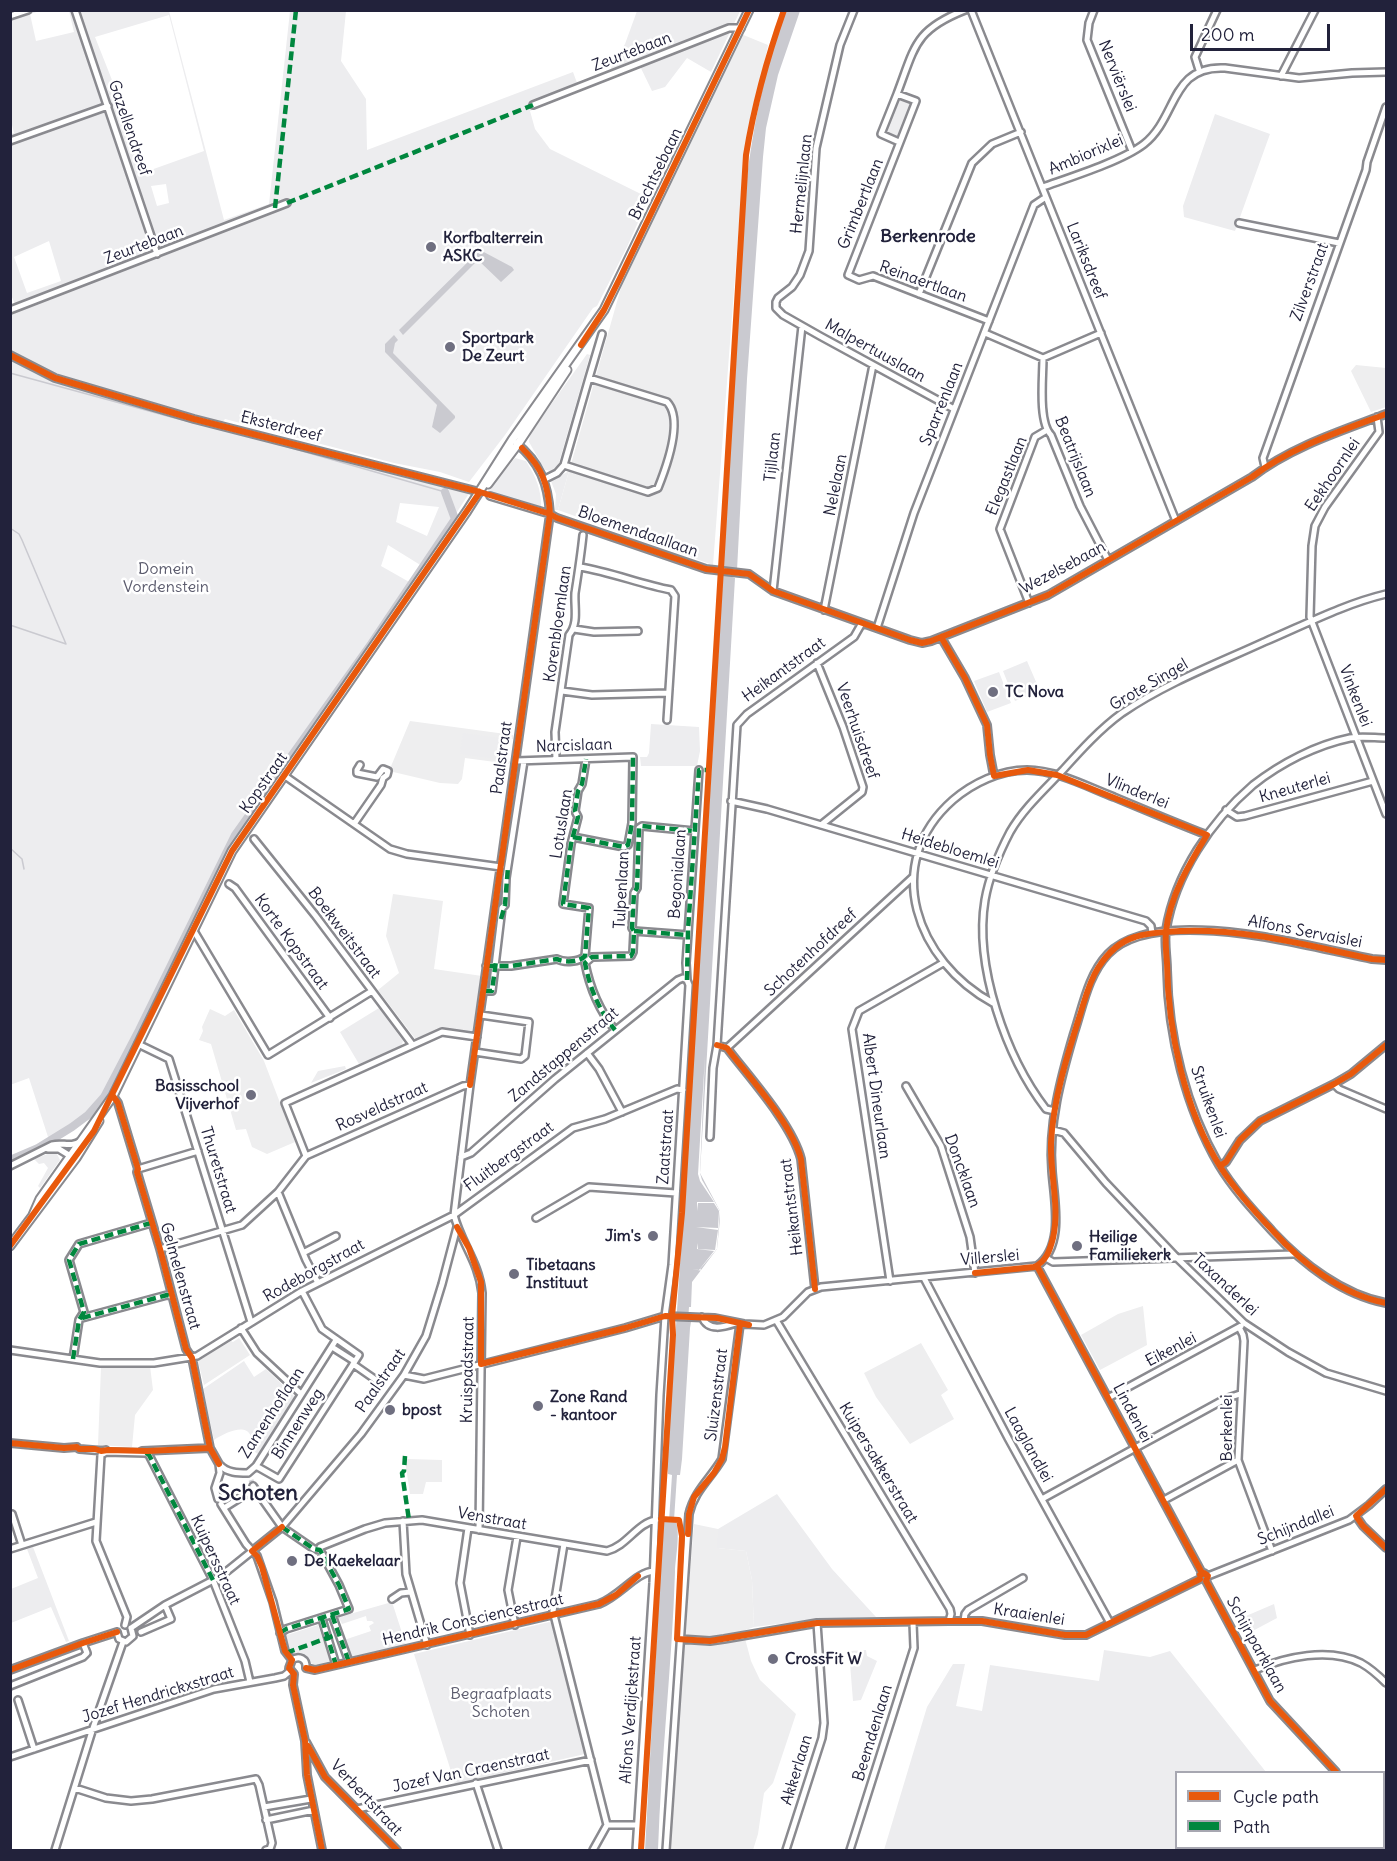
<!DOCTYPE html>
<html>
<head>
<meta charset="utf-8">
<style>
	body { margin:0 }
	#map { position:relative; width:1397px; height:1861px; overflow:hidden; background:#fff; font-family:Delius,sans-serif }
	canvas { display:block }
	.frame { position:absolute; inset:0; border:12px solid #22223b; pointer-events:none }
	.legend { position:absolute; left:1175px; top:1771px; width:210px; height:78px; box-sizing:border-box; background:#fff; border:2px solid #a7a7b1; margin:0; padding:8px 10px; list-style:none; font-size:18px; color:#22223b }
	.legend li { display:flex; align-items:center; gap:12px; height:30px }
	.legend b { width:30px; border:2px solid #a7a7b1 }
	.scale { position:absolute; left:1190px; top:24px; width:140px; height:27px; box-sizing:border-box; border:3px solid #22223b; border-top:0; padding-left:8px; font-size:18px; line-height:21px; white-space:nowrap; color:#22223b; -webkit-text-stroke:4px #fff; paint-order:stroke }
</style>
</head>
<body>
<div id="map">
<canvas width="1397" height="1861"></canvas>
<div class="frame"></div>
<ul class="legend">
<li><b style="height:8px;background:#e8590c"></b>Cycle path</li>
<li><b style="height:8px;background:#00873e"></b>Path</li>
</ul>
<div class="scale">200 m</div>
</div>
<script>
const context = document.querySelector('canvas').getContext('2d');
context.lineJoin = 'round';
function fillPath(path, color) { context.fillStyle = color; context.fill(path, 'evenodd'); }
function stroke(path, color, width, dash) { context.strokeStyle = color; context.lineWidth = width; context.lineCap = dash ? 'butt' : 'round'; context.setLineDash(dash || []); context.stroke(path); }
function drawText(font, color, halo, rows, align = 'center') {
  context.font = font + ' Delius,sans-serif'; context.lineWidth = 5; context.setLineDash([]); context.textBaseline = 'middle'; context.strokeStyle = halo; context.fillStyle = color; for (const [text, x, y, turn = 0] of rows) {
    context.save(); context.translate(x, y); context.rotate((+turn || 0) * Math.PI / 180); context.textAlign = isNaN(turn) ? turn : align; if (halo) context.strokeText(text, 0, 0); context.fillText(text, 0, 0); context.restore();
  }
}
fillPath(new Path2D(`
	M741 34 768 45 743 172 713 565 558 510 622 284Z
	M1356 365 1386 368V407L1371 412 1351 371Z
	M410 721 513 735V739H507L504 760 510 761V764L465 758 462 779 458 784 440 783 389 771Z
	M393 894 443 901 434 969 482 976 475 1034 442 1028 417 1041 378 990 399 973 386 936Z
	M210 1009 225 1016 234 1010 264 1061 295 1142 267 1154 252 1147 246 1129 236 1130 211 1044 199 1040 203 1031 202 1027Z
	M1143 1306 1147 1345 1100 1370 1081 1335 1118 1314Z
	M239 1338 250 1355 204 1385 198 1361 231 1341 233 1342Z
	M921 1343 948 1390 941 1395 954 1419 910 1444 876 1397 864 1373Z
	M150 1366 153 1390 135 1415 132 1447 98 1445 101 1367Z
	M407 1459 442 1460V1482H426L423 1494H410L406 1467Z
	M694 1524 718 1529V1548L746 1551 752 1580 754 1627 743 1631 751 1661 760 1680 796 1714 773 1783 764 1793 758 1834 753 1850H667Z`), '#eeeeef');
fillPath(new Path2D(`
	M11 11H40L30 14 36 41 74 32 69 11H169L224 220 269 204 290 11H346L341 61 366 99 367 150 573 72 580 91 530 111 535 129 550 149 649 198 627 247 597 306 593 308 505 435 469 482 440 472 394 463 225 419 217 429 470 492 422 566 388 545 381 566 411 583 237 836 96 1116 49 1140 29 1078 10 1085V306L15 304 11 295 10 134 14 133 10 117ZM169 15 204 151 148 171 95 37ZM166 184 169 203 157 206 151 186ZM49 241 61 281 27 293 14 257ZM400 503 439 507 427 536 396 522Z
	M637 11H740L711 72 687 58 665 87 652 91 637 60 608 73 625 44Z
	M897 97 913 103 899 140 883 134Z
	M1215 114 1270 134 1235 231 1184 217 1183 206Z
	M587 354 590 355 558 466 552 471 545 470 529 442 530 434Z
	M515 458 526 461C536 477 542 490 541 510L487 492Z
	M569 471 558 510H555L556 494 551 481Z
	M1027 661 1040 691 1015 701 1003 671Z
	M999 672 1011 703 987 712 974 681Z
	M651 724 699 727 700 751 697 766H641L640 757H647L649 753Z
	M463 733 507 739 504 760 460 754Z
	M379 1008 403 1041 401 1047 359 1064 340 1032Z
	M345 1066 346 1069 311 1083 318 1071Z
	M53 1152 57 1154 60 1160 40 1188 38 1186 48 1168 44 1163 39 1164 34 1159Z
	M244 1361 254 1377 266 1369 295 1397 259 1455 251 1449C256 1419 229 1430 214 1440L203 1389Z
	M777 1494 832 1569 876 1617 818 1619 754 1627 752 1580 746 1551 717 1548 718 1529Z
	M33 1547 69 1641 66 1642 51 1607 11 1623V1589L38 1578 27 1549Z
	M392 1602 406 1645 351 1658 344 1640 371 1631 369 1626 374 1623 372 1621H367L366 1616 342 1624 340 1620H337L336 1618Z
	M1274 1604 1277 1618 1247 1634 1239 1619Z
	M549 1622 552 1623 585 1754 455 1784 414 1654Z
	M318 1625 330 1661 318 1665 309 1663 306 1656 289 1652 284 1636Z
	M866 1650 867 1656 877 1661 861 1700 853 1701 849 1651Z
	M1104 1650 1150 1657 1170 1651 1266 1772H1176V1848H1335L1337 1850H884L927 1707 953 1664H965L956 1706 982 1711 990 1665 1099 1681Z`), '#ededef');
fillPath(new Path2D(`
	M786 11H800L778 75 766 128 763 157 747 379 737 570 732 571V577L735 578 700 1173 720 1211V1219L717 1249 692 1282 691 1307H689L688 1321 691 1322 690 1328 682 1459 680 1475H677L674 1520C682 1526 675 1560 675 1572 672 1665 661 1758 658 1850H645L663 1521H669L672 1475 668 1474 667 1466 706 859 746 185C754 122 764 70 786 11Z
	M480 250 512 267 514 270 501 282 478 260 403 335 399 330Z
	M394 335 398 340 395 343 393 353 455 416V418L440 433 432 427 437 405 385 352V344Z`), '#cacad0');
fillPath(new Path2D(`
	M705 1056 700 1173 702 1180 720 1211 717 1249 700 1269 703 1271 692 1269 699 1270 714 1251 697 1249V1243L698 1249 715 1250 718 1230 696 1227 718 1228 719 1211 714 1203H698L697 1211V1202H714L700 1181 698 1174Z`), '#fff');
stroke(new Path2D(`
	M10 373 171 417 267 441 445 492
	M480 483 494 462
	M10 528 19 534 22 540 66 644 10 625
	M10 848 22 859 24 869`), '#cacad0', 1.5);
stroke(new Path2D(`
	M10 1160 38 1148 72 1127 88 1115 104 1097 139 1030 235 835 371 644 455 519 445 492`), '#cacad0', 8);
stroke(new Path2D(`
	M251 1480 253 1486`), '#d3d3d8', 5, [5, 2.5]);
const minor = new Path2D(`
	M75 10 157 254
	M854 10 840 45 816 148 809 251 800 275 792 287 778 298 776 302V308L783 315 820 336 954 409
	M971 10 1176 521
	M1094 10 1089 23 1087 40 1132 151
	M10 16 28 10
	M1199 70 1195 57 1217 10
	M1281 76 1315 10
	M897 94C915 47 914 30 965 10
	M533 105 729 28H741
	M10 141 108 106
	M899 142 881 134 897 94 916 101 848 275 859 280 873 276 989 321
	M1043 187C1071 177 1122 161 1144 144 1178 117 1170 65 1225 68L1299 78 1352 73 1386 72
	M1239 223 1339 243
	M919 294 972 163 992 144 1021 132
	M10 310 287 203
	M985 333 1043 358 1101 333
	M10 355 55 378 194 419 480 492
	M1043 358C1043 377 1038 422 1051 435L1080 506 1108 560
	M589 378 602 334
	M1377 417 1379 432 1325 507 1315 526 1312 546 1310 617 1386 814
	M1265 467 1263 458 1366 170 1367 162 1386 107
	M545 479 557 473 564 465 589 378 667 402C684 420 666 468 658 488L648 492 564 465
	M490 496 550 514 557 518 706 569 749 574 773 591 910 640 922 643 931 641 1048 595 1252 477C1291 447 1341 431 1386 414
	M580 567C611 572 640 584 671 590L675 596 667 720
	M773 591 802 326
	M1029 603 1000 529 1035 437 1047 430
	M824 610 873 365
	M877 628 914 513 1034 205 1046 197
	M574 629 594 632 638 631
	M941 637 965 678 987 725 990 755 994 776
	M817 663 843 727 863 787 862 792 821 825
	M562 691 592 695 668 693
	M1386 738C1375 738 1362 736 1350 738 1316 745 1281 763 1253 785 1211 821 1175 874 1166 930 1164 942 1167 957 1167 970 1168 1036 1186 1108 1219 1165 1234 1190 1254 1211 1273 1232 1303 1264 1343 1295 1386 1303
	M556 759 555 732 569 635C579 623 574 607 575 593 578 574 581 555 583 535
	M516 761 633 757 632 823 628 845 624 847 573 837
	M285 776 390 849 407 854 501 867
	M731 801 767 809 1146 921 1151 926 1152 933
	M1226 810 1237 817 1245 816 1373 781
	M354 824 381 785 383 778 387 775 388 771 383 769 377 777 357 773V770L360 765
	M254 839 315 915 412 1044
	M229 884 235 888 330 1018
	M194 931 268 1055 372 991
	M634 931 688 935
	M486 966H511L557 959C564 963 580 962 585 956L589 908 563 904 571 844 578 817 575 811 578 791 582 784 586 759
	M484 991H492L502 908 505 905 506 878 524 761
	M993 1003C917 962 880 864 953 800 973 783 1000 770 1027 770 1056 770 1088 787 1114 797 1145 810 1176 823 1207 835
	M615 1030C599 1010 590 989 585 963L592 957 631 956 633 952 634 931 632 928 634 893 637 888 639 828 642 826 694 831
	M138 1044 169 1059 251 1322
	M717 1045 727 1048C749 1077 792 1124 801 1159L815 1289
	M727 1048 913 877
	M475 1052 521 1059 525 1056 529 1022 481 1015
	M587 1053 599 1069 622 1112
	M1334 1084 1339 1089 1386 1109
	M906 1086 941 1146 970 1237 975 1273
	M113 1096 118 1103 138 1169 137 1172 160 1249 186 1349 192 1358 210 1448 219 1464 220 1473 215 1488 218 1499
	M1055 1111 1046 1109C1006 1057 974 966 985 900 989 877 999 853 1010 832 1023 809 1045 789 1063 770 1081 750 1100 729 1122 713 1166 683 1216 664 1264 642 1304 625 1344 604 1386 594
	M1053 1130 1064 1133 1106 1183 1177 1258 1244 1323 1288 1352 1326 1373 1386 1391
	M710 1137 713 1068 717 1045 737 725 747 714 854 637 862 623
	M48 1149H59L72 1157
	M306 1156 285 1103 442 1032 477 1037
	M306 1156 463 1086 470 1085
	M461 1157 471 1153 555 1079 678 980 683 978 687 980
	M10 1166 52 1145C63 1142 70 1148 81 1141
	M1220 1166 1226 1162 1240 1140 1260 1121 1334 1084 1351 1074 1386 1045
	M138 1169 198 1151
	M278 1192 306 1260 318 1283
	M536 1218 589 1187 676 1193
	M160 1249 242 1225 278 1192 306 1156
	M303 1253 336 1236
	M1046 1258 1053 1262 1293 1254
	M1037 1266 1202 1573
	M924 1278 1008 1438 1110 1623
	M890 1281 852 1029 859 1011 943 963
	M702 1317C708 1332 724 1327 736 1323
	M82 1318 167 1295 171 1296
	M776 1320 950 1609 951 1614 949 1621
	M241 1328 257 1353 301 1394
	M1240 1329 1243 1335 1244 1341 1238 1460 1272 1551
	M332 1347 354 1361
	M10 1350 100 1363H154L197 1356 302 1291 454 1215 573 1128 605 1119 677 1089 683 1090
	M73 1359 79 1320 84 1312 69 1260 79 1244 151 1223
	M353 1364 376 1380
	M404 1375 424 1379 625 1328 665 1316 714 1318 744 1324 764 1325 783 1317 808 1292 821 1287 1037 1266C1065 1246 1054 1200 1052 1171 1048 1125 1061 1077 1074 1033 1083 1006 1088 975 1108 954 1156 903 1311 947 1372 959L1386 960
	M1108 1398 1241 1326
	M10 1443 64 1448 77 1447 79 1449C87 1449 99 1452 106 1450
	M142 1451 210 1448
	M220 1465C227 1473 238 1473 248 1473L256 1466 336 1340
	M256 1466 279 1479 359 1355 322 1329 302 1291
	M253 1486 282 1527 314 1549 320 1550 339 1585 349 1609 286 1629 280 1633
	M1042 1499 1225 1399 1240 1394
	M1164 1500 1238 1460
	M221 1504 246 1544 257 1556 273 1602 285 1651 292 1660
	M224 1508 254 1489
	M10 1515 12 1514 22 1545
	M1356 1516 1363 1526 1386 1548
	M403 1521 406 1574 427 1645
	M468 1528 460 1583 470 1635
	M479 1530 482 1293C479 1262 461 1243 454 1215L470 1085 550 514C548 484 540 462 516 443
	M564 1544 553 1611 607 1825 593 1850
	M10 1549 96 1522
	M320 1550V1547L365 1529 385 1523 422 1520 607 1551C627 1546 637 1523 656 1520
	M1201 1574 1204 1573 1208 1576 1206 1581 1270 1701 1336 1772
	M1208 1576 1349 1520 1369 1505 1386 1489
	M392 1599 401 1593 410 1592
	M332 1615 349 1662
	M322 1619 336 1665
	M964 1621 965 1614 968 1610 1023 1578
	M125 1625 127 1617 96 1541 101 1455 106 1452 146 1453 149 1455 213 1580 245 1661 250 1682
	M515 1625 508 1590 517 1537
	M131 1628 165 1605 221 1576 282 1527 361 1434 404 1375 426 1336 442 1284 457 1227
	M117 1632 119 1639 126 1642 133 1636 131 1628
	M141 1632 171 1619 165 1605
	M680 1639 710 1641 724 1639 817 1623 949 1621H982L1065 1635H1086L1200 1579
	M292 1660 289 1668 294 1674 293 1685 305 1741 307 1775 322 1850
	M292 1660C299 1655 307 1659 306 1668
	M306 1668 315 1670 328 1667 599 1604C620 1596 636 1572 654 1571
	M10 1670 83 1643 117 1632
	M1255 1670C1285 1657 1329 1647 1361 1663 1370 1668 1379 1676 1386 1683
	M10 1686 83 1657 87 1653 83 1643
	M18 1700 34 1749
	M306 1742 325 1777 397 1850
	M10 1757 214 1689 275 1678 284 1676 290 1671
	M476 1783 498 1850
	M75 1788 106 1798 131 1801 152 1799 256 1779 259 1785 272 1843 270 1849 266 1850
	M264 1807 311 1799
	M357 1809 591 1760
	M266 1820 314 1810
	M1384 1820 1386 1823
	M607 1825H637
	M55 1850 93 1728 123 1642
	M636 1850 653 1583 660 1395 665 1316 672 1265 689 985 687 980 686 963 699 770
	M666 1850 689 1514C694 1491 711 1478 722 1459L740 1324
	M786 1850 822 1738 824 1723 817 1623
	M850 1850 914 1648 913 1623`);
const major = new Path2D(`
	M488 484 518 444 567 370
	M33 1215 40 1199 113 1096 232 851 467 511 512 440 604 310 749 10
	M10 1246 76 1158 99 1121`);
stroke(minor, '#8a8a8f', 10);
stroke(major, '#8a8a8f', 11);
stroke(minor, '#fff', 5);
stroke(major, '#fff', 7);
stroke(new Path2D(`
	M287 203 533 105
	M275 208 296 10
	M573 837 624 847 628 845 632 823 633 757
	M501 919 505 905 508 867
	M634 931 688 935
	M486 966H511L557 959C564 963 580 962 585 956L589 908 563 904 571 844 578 817 575 811 578 791 582 784 586 759
	M687 980 688 930 699 770H708
	M484 991H492L496 961
	M615 1030C599 1010 590 989 585 963L592 957 631 956 633 952 634 931 632 928 634 893 637 888 639 828 642 826 694 831
	M82 1318 167 1295 171 1296
	M73 1359 79 1320 84 1312 69 1260 79 1244 151 1223
	M146 1453 149 1455 213 1580
	M405 1456 404 1471 402 1473 409 1520
	M332 1615 349 1662
	M322 1619 336 1665
	M280 1633 286 1629 349 1609 339 1585 320 1550 314 1549 282 1527
	M286 1653 341 1633`), '#00873e', 4.5, [9, 4.5]);
stroke(new Path2D(`
	M581 345 604 310 620 278 749 10
	M10 355 55 378 194 419 480 492 550 514 557 518 706 569 749 574 773 591 910 640 922 643 931 641 1048 595 1252 477C1291 447 1341 431 1386 414
	M941 637 965 678 987 725 990 755 994 776 1028 770 1057 775 1207 835C1189 864 1170 896 1166 931 1165 941 1166 952 1167 963 1168 1030 1184 1110 1221 1168 1236 1191 1254 1211 1273 1231 1302 1263 1342 1295 1386 1303
	M717 1045 727 1048C749 1077 792 1124 801 1159L815 1289
	M470 1085 550 514C548 484 543 469 522 448
	M113 1096 118 1103 138 1169 137 1172 160 1249 186 1349 192 1358 210 1448 219 1464
	M1220 1166 1226 1162 1240 1140 1260 1121 1334 1084 1351 1074 1386 1045
	M457 1227 469 1248 481 1282V1364L625 1328 665 1316 717 1318 749 1325
	M10 1246 94 1131 232 851 480 492
	M1037 1266 1202 1573
	M975 1273 1034 1267C1046 1262 1050 1250 1053 1238 1060 1208 1050 1174 1051 1143 1053 1100 1067 1056 1080 1015 1085 999 1089 982 1098 968 1107 954 1118 942 1135 937 1149 932 1165 932 1180 931 1245 928 1309 946 1372 959L1386 960
	M10 1443 64 1448 77 1447 79 1449H95L101 1451 108 1450 147 1451 210 1448
	M1386 1489 1356 1516 1363 1526 1386 1548
	M661 1519 679 1520 682 1536 677 1639 710 1641 817 1623 949 1621H982L1065 1635H1086L1200 1579
	M282 1527 252 1551 257 1556 262 1567 285 1651 292 1660
	M688 1534 689 1514 694 1497 714 1473 722 1459 725 1447 740 1324
	M1200 1575 1204 1573 1208 1576 1206 1581 1270 1701 1336 1772
	M292 1660 289 1668 294 1674 293 1685 305 1741 307 1775 322 1850
	M306 1668 315 1670 328 1667 599 1604 616 1595 638 1576
	M10 1670 83 1643 117 1632
	M308 1746 325 1777 397 1850
	M641 1850 673 1335 672 1316 682 1213 746 155C754 106 767 58 784 10`), '#e8590c', 6);
for (const [x, y, r, color] of [
	[431,247,6,"#6f6f80"],
	[450,347,6,"#6f6f80"],
	[993,692,6,"#6f6f80"],
	[251,1095,6,"#6f6f80"],
	[653,1236,6,"#6f6f80"],
	[1077,1246,6,"#6f6f80"],
	[514,1274,6,"#6f6f80"],
	[538,1406,6,"#6f6f80"],
	[390,1410,6,"#6f6f80"],
	[292,1561,6,"#6f6f80"],
	[773,1659,6,"#6f6f80"]
]) { const dot = new Path2D(); dot.arc(x, y, r, 0, 2 * Math.PI); context.fillStyle = color; context.fill(dot); stroke(dot, '#fff', 2); }
drawText('16px', '#22223b', '#fff', [
	["Zeurtebaan",632,52,-21],
	["Nerviërslei",1117,76,68],
	["Gazellendreef",129,128,71],
	["Ambiorixlei",1086,155,-23],
	["Brechtsebaan",656,174,-64],
	["Hermelijnlaan",802,184,-84],
	["Grimbertlaan",861,204,-68],
	["Zeurtebaan",144,245,-21],
	["Lariksdreef",1086,261,68],
	["Reinaertlaan",923,282,20],
	["Zilverstraat",1310,282,-70],
	["Malpertuuslaan",875,351,29],
	["Sparrenlaan",942,404,-68],
	["Eksterdreef",281,427,14],
	["Tijllaan",773,457,-84],
	["Beatrijslaan",1075,457,68],
	["Eekhoornlei",1333,475,-56],
	["Elegastlaan",1007,476,-68],
	["Nelelaan",836,485,-79],
	["Bloemendaallaan",638,532,19],
	["Wezelsebaan",1063,568,-28],
	["Korenbloemlaan",558,624,-82],
	["Heikantstraat",784,670,-36],
	["Grote Singel",1149,685,-30],
	["Vinkenlei",1355,696,69],
	["Veerhuisdreef",857,731,71],
	["Narcislaan",574,746,-2],
	["Paalstraat",502,758,-82],
	["Kopstraat",264,783,-55],
	["Kneuterlei",1295,788,-16],
	["Vlinderlei",1137,792,22],
	["Lotuslaan",562,824,-81],
	["Heidebloemlei",950,849,17],
	["Begonialaan",678,874,-86],
	["Tulpenlaan",622,890,-87],
	["Alfons Servaislei",1305,932,11],
	["Boekweitstraat",344,933,53],
	["Korte Kopstraat",291,942,54],
	["Schotenhofdreef",811,953,-43],
	["Zandstappenstraat",564,1055,-40],
	["Albert Dineurlaan",876,1096,82],
	["Struikenlei",1208,1102,70],
	["Rosveldstraat",382,1107,-24],
	["Zaatstraat",666,1147,-86],
	["Fluitbergstraat",509,1157,-36],
	["Thuretstraat",218,1170,73],
	["Doncklaan",962,1171,70],
	["Heikantstraat",792,1207,-97],
	["Villerslei",990,1258,-5],
	["Rodeborgstraat",314,1271,-29],
	["Gelmelenstraat",180,1276,74],
	["Taxanderlei",1225,1285,43],
	["Eikenlei",1171,1350,-28],
	["Kruispadstraat",468,1370,-89],
	["Paalstraat",381,1381,-55],
	["Sluizenstraat",717,1395,-83],
	["Zamenhoflaan",272,1413,-57],
	["Lindenlei",1132,1413,62],
	["Binnenweg",298,1424,-57],
	["Berkenlei",1227,1428,-90],
	["Laaglandlei",1028,1445,61],
	["Kuipersakkerstraat",878,1463,59],
	["Venstraat",492,1519,10],
	["Schijndallei",1296,1526,-22],
	["Kuipersstraat",215,1560,65],
	["Kraaienlei",1029,1615,9],
	["Hendrik Consciencestraat",473,1620,-13],
	["Schijnparklaan",1256,1645,61],
	["Jozef Hendrickxstraat",158,1695,-17],
	["Alfons Verdijckstraat",631,1710,-86],
	["Beemdenlaan",873,1733,-73],
	["Akkerlaan",797,1770,-73],
	["Jozef Van Craenstraat",471,1771,-12],
	["Verbertstraat",366,1798,47]
]);
drawText('bold 16px', '#22223b', '#fff', [
	["Korfbalterrein",443,238],
	["ASKC",443,256],
	["Sportpark",462,338],
	["De Zeurt",462,356],
	["TC Nova",1005,692],
	["Basisschool",239,1086,"right"],
	["Vijverhof",239,1104,"right"],
	["Jim's",641,1236,"right"],
	["Heilige",1089,1237],
	["Familiekerk",1089,1255],
	["Tibetaans",526,1265],
	["Instituut",526,1283],
	["Zone Rand",550,1397],
	["- kantoor",550,1415],
	["bpost",402,1410],
	["De Kaekelaar",304,1561],
	["CrossFit W",785,1659]
], 'left');
drawText('16px', '#5b5b6d', '#fff', [
	["Domein",166,569],
	["Vordenstein",166,587],
	["Begraafplaats",501,1694],
	["Schoten",501,1712]
]);
drawText('bold 18px', '#22223b', '#fff', [
	["Berkenrode",928,237]
]);
drawText('bold 22px', '#22223b', '#fff', [
	["Schoten",258,1494]
]);
</script>
</body>
</html>
